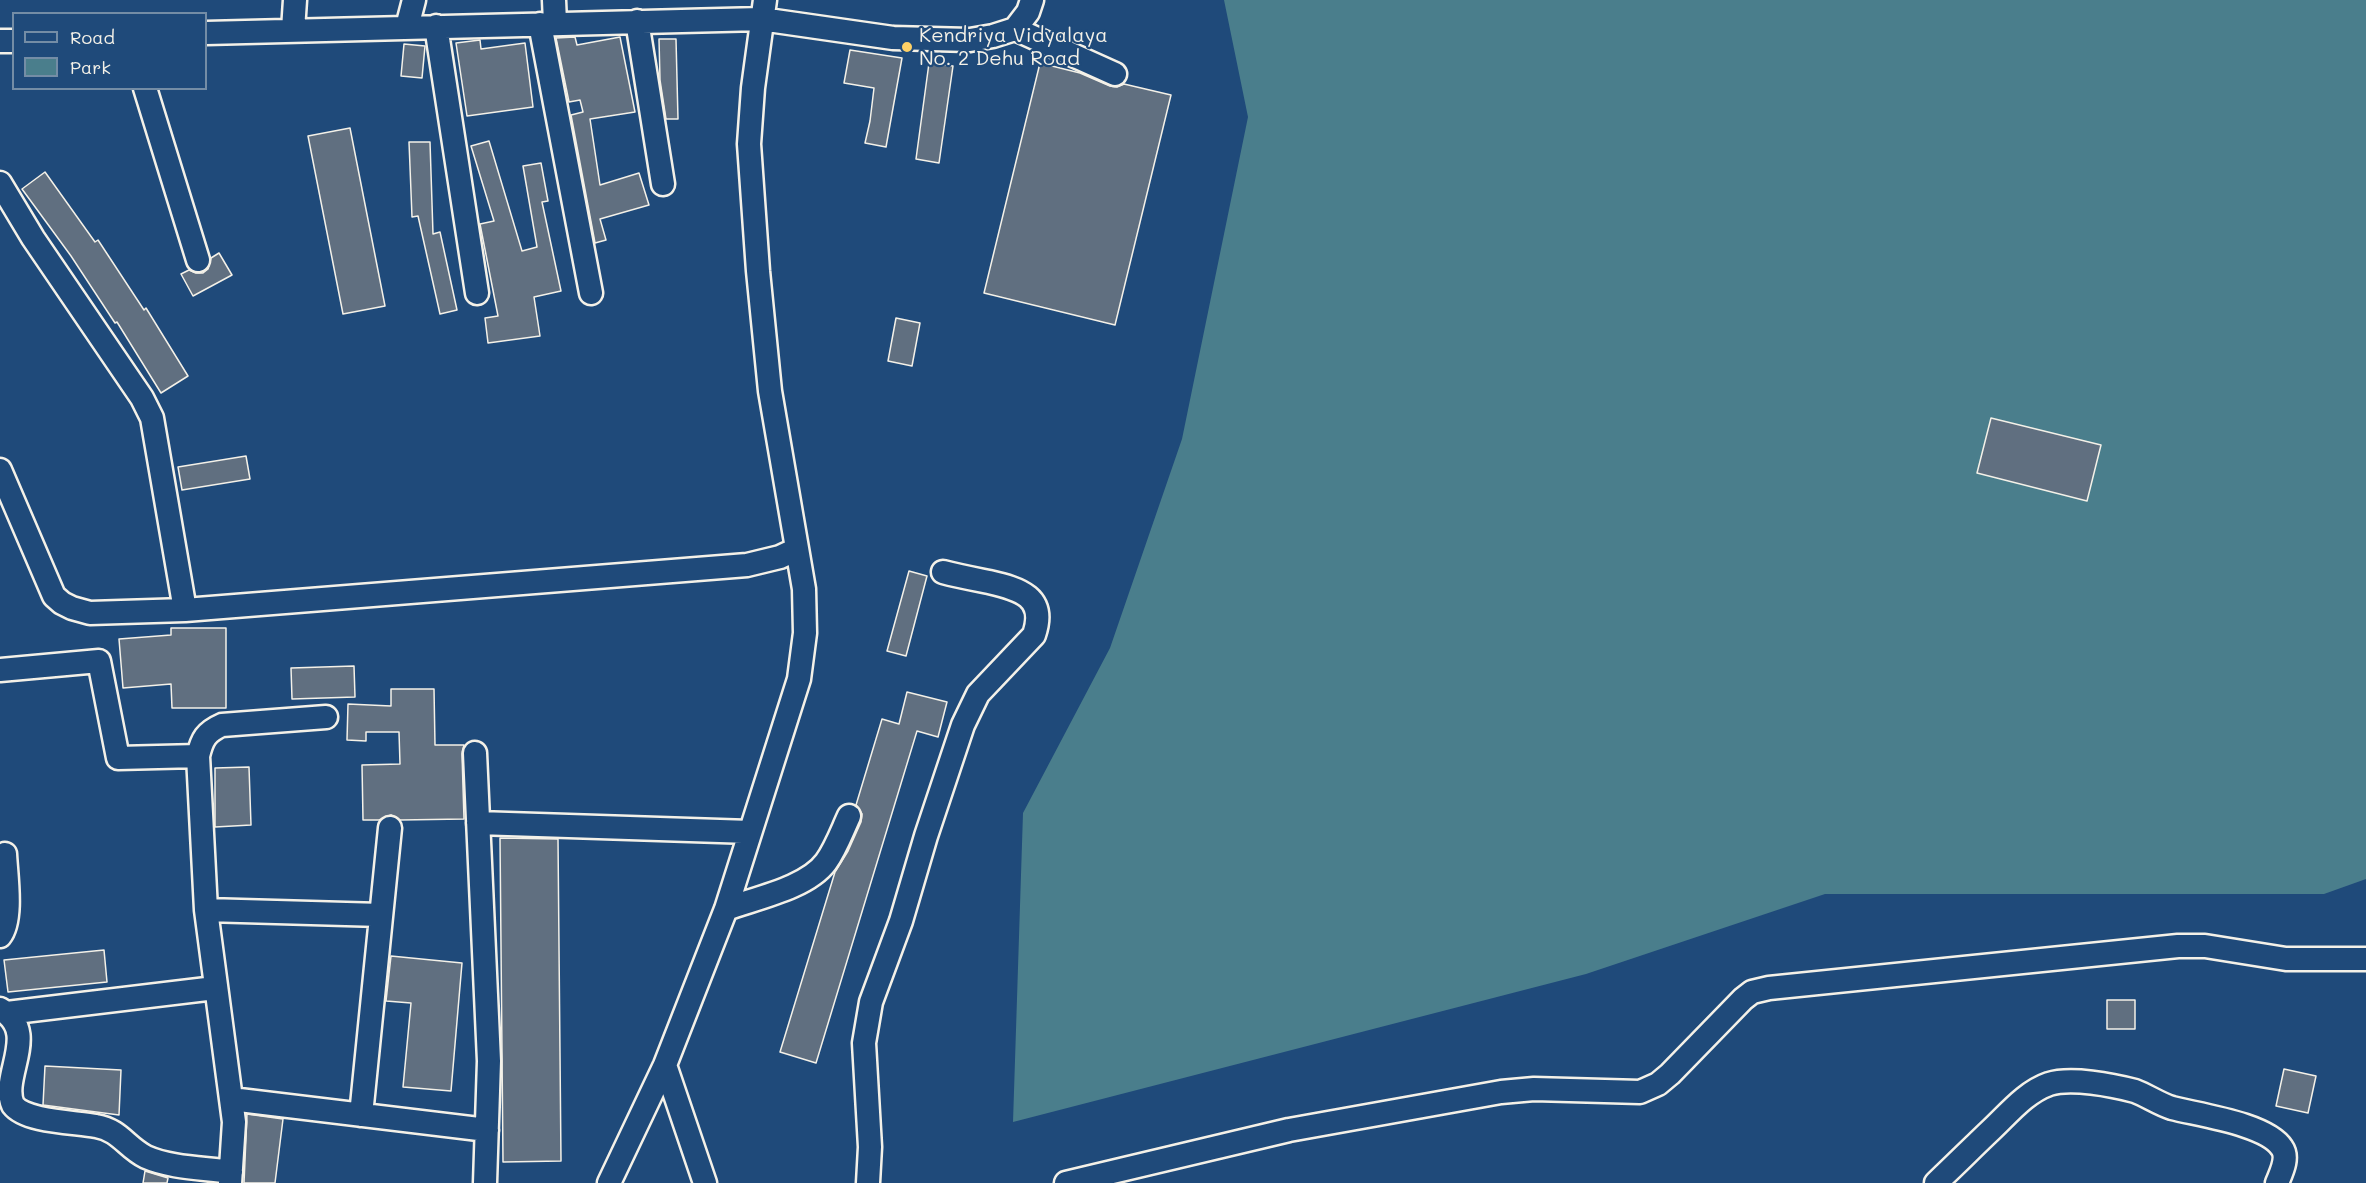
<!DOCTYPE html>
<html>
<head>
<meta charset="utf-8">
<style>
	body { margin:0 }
	#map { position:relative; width:2366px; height:1183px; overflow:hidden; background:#1f4a7a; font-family:Mali,sans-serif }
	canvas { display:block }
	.legend { position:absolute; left:12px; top:12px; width:195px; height:78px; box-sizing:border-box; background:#1f4a7a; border:2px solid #748da6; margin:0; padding:8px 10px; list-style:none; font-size:18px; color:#f4f1e8 }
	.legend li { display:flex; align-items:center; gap:12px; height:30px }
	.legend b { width:30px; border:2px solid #748da6 }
</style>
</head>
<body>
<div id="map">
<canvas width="2366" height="1183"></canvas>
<ul class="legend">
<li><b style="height:8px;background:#1f4a7a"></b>Road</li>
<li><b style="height:16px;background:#4a7e8c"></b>Park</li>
</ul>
</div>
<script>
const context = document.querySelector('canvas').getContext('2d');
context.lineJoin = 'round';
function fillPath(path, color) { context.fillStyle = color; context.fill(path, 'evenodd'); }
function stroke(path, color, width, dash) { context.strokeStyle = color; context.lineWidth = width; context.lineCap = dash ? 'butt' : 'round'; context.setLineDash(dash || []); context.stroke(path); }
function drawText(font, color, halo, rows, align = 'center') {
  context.font = font + ' Mali,sans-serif'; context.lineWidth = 4.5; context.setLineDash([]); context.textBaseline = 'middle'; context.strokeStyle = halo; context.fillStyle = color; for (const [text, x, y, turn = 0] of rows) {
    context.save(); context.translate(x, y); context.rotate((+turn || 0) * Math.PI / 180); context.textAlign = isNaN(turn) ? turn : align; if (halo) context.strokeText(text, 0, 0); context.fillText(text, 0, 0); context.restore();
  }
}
fillPath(new Path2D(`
	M1224 0H2366V879L2324 894H1825L1586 974 1013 1122 1023 813 1110 648 1182 439 1248 117Z`), '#4a7e8c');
const building = new Path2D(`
	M575 37 577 45 620 37 635 112 590 119 600 185 639 173 649 205 600 219 606 240 595 243 571 115 583 112 580 100 569 102 556 38Z
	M659 39H676L678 119H666L660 80Z
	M480 40 481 49 525 43 533 107 467 116 456 43Z
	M404 44 425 46 422 78 401 76Z
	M850 50 902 58 886 147 865 143 870 121 874 88 844 83Z
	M929 63 953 66 939 163 916 159Z
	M1040 63 1080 73 1110 86 1117 87 1124 84 1171 95 1115 325 984 293Z
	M350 128 385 306 343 314 308 136Z
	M489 141 522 251 537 247 523 166 541 163 548 201 542 202 561 291 534 297 540 336 488 343 485 318 498 316 480 224 494 221 471 146Z
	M409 142H430L433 234 440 232 457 310 440 314 418 216 412 217Z
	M45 172 95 242 98 240 144 310 146 308 188 376 161 393 117 322 115 323 71 256 22 189Z
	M219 253 232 275 193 296 181 274 189 270 196 273H203L208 269 211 258Z
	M896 318 920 323 912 366 888 361Z
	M1991 418 2101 445 2087 501 1977 473Z
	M246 456 250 479 182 490 178 467Z
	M909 571 927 576 906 656 887 651Z
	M171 628H226V708H172L171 684 123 688 119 639 171 635Z
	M354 666 355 697 292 699 291 668Z
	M391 689H434L435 745H464L462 754 464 819 400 820 391 815 379 820H363L362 765 400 764 399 732H366V741L347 740 348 704 391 706Z
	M907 692 947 702 938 737 917 731 816 1063 780 1052 835 872 848 851 861 822 862 814 856 805 882 719 899 724Z
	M249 767 251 825 215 827V768Z
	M500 838 558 839 561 1161 503 1162Z
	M104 950 107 982 8 992 4 960Z
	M391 956 462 963 451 1091 403 1087 411 1003 386 1001Z
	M2107 1000H2135V1029H2107Z
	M45 1066 121 1070 119 1115 43 1105Z
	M2284 1069 2316 1076 2308 1113 2276 1106Z
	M247 1114 283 1119 275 1183H244Z
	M145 1171 168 1178 167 1183H143Z`);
fillPath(building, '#606f80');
stroke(building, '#f4f1e8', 1.5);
const minor = new Path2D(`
	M554 0 555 23
	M637 21 663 184
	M540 24 591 293
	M436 26 477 293
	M407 27 414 0
	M1015 29 1115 74
	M293 30 295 0
	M206 33 761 19 893 38 970 40 993 36 1015 29 1028 12 1032 0
	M0 41H14
	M145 88 198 260
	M0 183 33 238 142 398 152 418 185 610
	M0 470 54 596 62 603 72 608 90 613 185 610 747 565 780 557 797 549
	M0 670 99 661 118 758 198 756
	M475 753 489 1061 485 1183
	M478 823 750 832
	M726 909C756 898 807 888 826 862 836 848 842 831 849 816
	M206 910 381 915
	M0 936C13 920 6 875 5 854
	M0 1009C41 1032 0 1076 13 1105 26 1122 76 1122 96 1126 120 1130 126 1147 146 1157 171 1168 204 1168 231 1172
	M7 1013 215 988
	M665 1065 705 1183
	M231 1099 487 1130
	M361 1115 390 828
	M230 1183 234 1122 206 910 198 756C202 739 206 732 222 725L326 717
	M609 1183 665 1065 726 909 799 679 805 633 804 589 770 391 758 271 749 144 753 88 765 0
	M868 1183 870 1147 864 1043 871 1002 901 921 926 836 963 725 978 694 1034 635C1047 597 1020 589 989 582 974 579 958 576 943 572
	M1066 1183 1289 1130 1501 1092 1534 1089 1640 1092 1658 1084 1670 1074 1743 999 1752 992 1769 988 2178 946H2205L2286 959H2366
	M1936 1183C1955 1165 1973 1147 1992 1129 2009 1113 2026 1092 2049 1084 2071 1077 2112 1085 2135 1091 2148 1096 2159 1104 2172 1108 2199 1115 2267 1124 2282 1148 2289 1158 2281 1173 2277 1183`);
stroke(minor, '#f4f1e8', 27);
stroke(minor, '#1f4a7a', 22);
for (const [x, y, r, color] of [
	[907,47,6,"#ffd166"]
]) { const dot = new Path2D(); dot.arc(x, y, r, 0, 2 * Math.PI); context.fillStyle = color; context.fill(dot); stroke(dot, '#1f4a7a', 2); }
drawText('20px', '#f4f1e8', '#1f4a7a', [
	["Kendriya Vidyalaya",919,36],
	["No. 2 Dehu Road",919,59]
], 'left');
</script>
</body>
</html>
